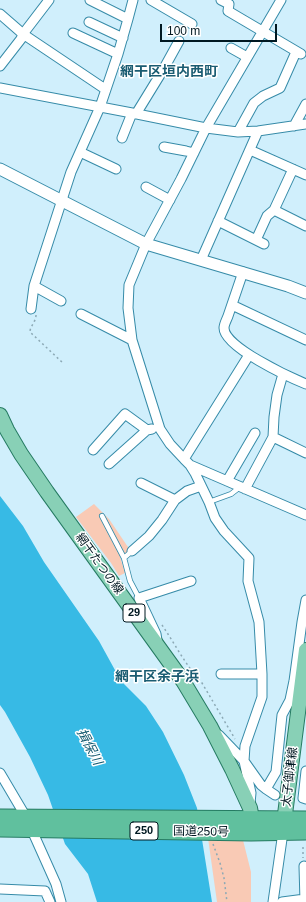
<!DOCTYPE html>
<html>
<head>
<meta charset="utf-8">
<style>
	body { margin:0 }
	#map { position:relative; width:306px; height:902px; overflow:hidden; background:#d0effc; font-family:Helvetica,sans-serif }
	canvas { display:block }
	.scale { position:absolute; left:160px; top:24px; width:117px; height:18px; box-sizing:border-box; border:2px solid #001821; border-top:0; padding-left:5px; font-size:12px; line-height:14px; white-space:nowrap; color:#001821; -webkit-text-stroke:3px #fff; paint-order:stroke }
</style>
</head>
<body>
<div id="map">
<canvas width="306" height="902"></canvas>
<div class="scale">100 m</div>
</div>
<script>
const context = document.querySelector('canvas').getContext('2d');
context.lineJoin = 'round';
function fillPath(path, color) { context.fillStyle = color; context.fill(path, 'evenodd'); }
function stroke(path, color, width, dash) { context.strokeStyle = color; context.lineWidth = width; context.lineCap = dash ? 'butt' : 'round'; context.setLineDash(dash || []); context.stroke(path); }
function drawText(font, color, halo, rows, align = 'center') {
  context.font = font + ' Helvetica,"Noto Sans JP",sans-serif'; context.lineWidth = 3; context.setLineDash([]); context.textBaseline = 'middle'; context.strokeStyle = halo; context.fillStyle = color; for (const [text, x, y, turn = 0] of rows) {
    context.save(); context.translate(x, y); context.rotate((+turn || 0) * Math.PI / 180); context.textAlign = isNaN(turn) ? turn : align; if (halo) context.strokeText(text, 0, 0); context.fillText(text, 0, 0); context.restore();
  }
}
fillPath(new Path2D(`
	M94 504 109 519 130 550 120 557 125 573 119 576 111 563 76 517Z
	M208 838 243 840 251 872V902H217Z`), '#f9cab5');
fillPath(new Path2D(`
	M0 496 23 526 44 562 99 641 121 681 146 706 163 732 184 775 197 808 212 902H97L88 874 65 844 48 795 30 757 5 712 0 705Z`), '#37bae5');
const service = new Path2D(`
	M209 502 231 494 240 487
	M102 516 124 558
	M132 551 124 558 130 581 139 598`);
const minor = new Path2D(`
	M90 0 128 19
	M151 0 192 24
	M221 0 229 4 228 11 301 54
	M281 0 206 128 181 179 146 244 129 285 128 308 132 340 160 429 170 444 184 459 190 465 306 515
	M0 14 23 34 105 89
	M89 22 123 38
	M73 33 118 54
	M231 48 247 57
	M0 66 21 39 23 34 49 0
	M0 88 132 113 206 128 238 132 258 131 306 124
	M136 114 163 70 179 41
	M294 126 306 104
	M238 132 254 103 263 96 280 88 296 52
	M122 138 132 113
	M164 147 186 151 194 153
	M250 150 306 175
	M80 152 116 169
	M146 187 170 200
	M274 210 306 226
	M218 221 264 244
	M256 240 267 216 274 210 293 169
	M201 260 258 131
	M243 272C238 287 233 301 228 316 227 319 224 324 224 328 224 347 289 377 306 384
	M34 286 61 301
	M232 305 306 340
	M31 309 34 286 71 172 100 107 118 54 128 19 133 0
	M81 314 132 340
	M273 437 306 453
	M93 450 125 414 147 430
	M184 459 249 355
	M109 464 147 430 152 429
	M190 465 195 473 209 502 215 518 224 531 249 558 248 581 259 622 262 674V697L245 746 244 761 251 793 250 803
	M227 481 255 433
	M141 483 175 500
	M245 489 273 437 274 417 277 395 283 374
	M132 551 149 536 162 520 175 500 187 491 201 486
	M157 640 156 634 139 598 191 581
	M221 674H262
	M219 735 244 761 261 785 266 789 275 795
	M306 771 303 798 306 799
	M0 773 26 817 56 884 61 902
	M266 789 276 772 282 715 290 700 294 681 302 622 306 600
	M304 866 305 902
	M0 889 45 891 50 902
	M273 902 283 832
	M282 902 305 899`);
const tertiary = new Path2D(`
	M0 169 146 244 288 286 306 293`);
const primary = new Path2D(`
	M0 415 7 430 21 454 47 492 183 681 210 726 232 769 250 808 252 819
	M283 830 306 650`);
const trunk = new Path2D(`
	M0 817 306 819
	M0 829 251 833 306 832`);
stroke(service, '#368ba8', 6);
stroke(minor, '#368ba8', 11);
stroke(tertiary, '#368ba8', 13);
stroke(primary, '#257b62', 16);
stroke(trunk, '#257b62', 17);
stroke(new Path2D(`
	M36 315C36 322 30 326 30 332L64 364
	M162 625C175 644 186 666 202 683L235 739
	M213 844 220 863 224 878 227 902
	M303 847V858`), '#8ca9b5', 1.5, [2, 3]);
stroke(service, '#fff', 4.5);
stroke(minor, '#fff', 9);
stroke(tertiary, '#fff', 11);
stroke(primary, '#88d0b6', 14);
stroke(trunk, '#60c09e', 15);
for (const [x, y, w] of [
	[134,613,22],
	[144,831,28]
]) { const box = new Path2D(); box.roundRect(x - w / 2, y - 9, w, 18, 3); context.fillStyle = '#fff'; context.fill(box); stroke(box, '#001821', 1); }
drawText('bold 11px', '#001821', null, [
	["29",134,613],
	["250",144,831]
]);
drawText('12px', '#001821', '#fff', [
	["網干たつの線",99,564,54],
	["太子御津線",290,777,-83],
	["国道250号",201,832,1]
]);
drawText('italic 13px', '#145a70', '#fff', [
	["揖保川",89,747,62]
]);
drawText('bold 14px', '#1a5c72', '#fff', [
	["網干区垣内西町",169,72],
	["網干区余子浜",157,677]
]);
</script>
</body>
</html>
